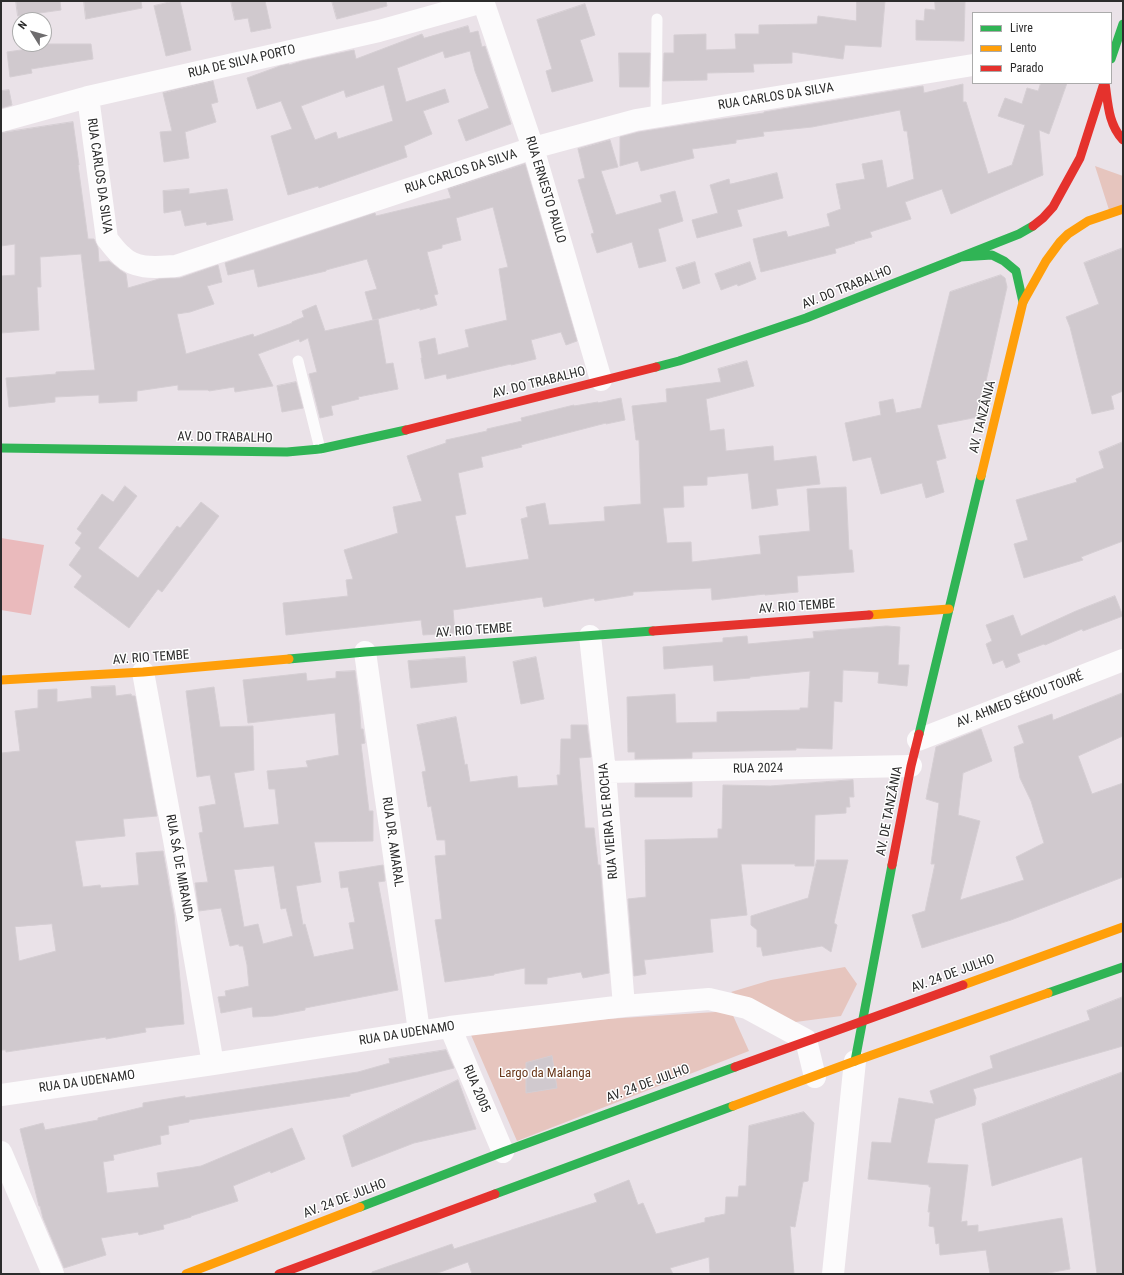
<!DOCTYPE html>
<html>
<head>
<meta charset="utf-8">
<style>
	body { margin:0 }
	#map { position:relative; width:1124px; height:1275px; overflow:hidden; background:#eae2e8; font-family:"Roboto Condensed",sans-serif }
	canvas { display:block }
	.frame { position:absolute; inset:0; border:2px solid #2c2c2c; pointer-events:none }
	.legend { position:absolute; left:972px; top:12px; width:140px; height:72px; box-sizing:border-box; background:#fff; border:1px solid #ababab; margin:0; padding:5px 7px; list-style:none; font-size:12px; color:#2c2c2c }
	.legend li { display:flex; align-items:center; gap:8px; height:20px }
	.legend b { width:20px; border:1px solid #ababab }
	.north { position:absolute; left:12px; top:12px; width:40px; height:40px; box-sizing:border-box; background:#fff; border:1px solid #ababab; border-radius:50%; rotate:307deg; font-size:11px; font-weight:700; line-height:16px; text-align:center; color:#2c2c2c }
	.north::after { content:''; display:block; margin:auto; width:14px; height:18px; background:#6e6c6e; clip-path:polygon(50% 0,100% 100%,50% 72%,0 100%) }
</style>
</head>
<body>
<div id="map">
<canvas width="1124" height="1275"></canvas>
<div class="frame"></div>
<ul class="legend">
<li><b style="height:5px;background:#30b455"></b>Livre</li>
<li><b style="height:5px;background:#ff9f0a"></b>Lento</li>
<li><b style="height:5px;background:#e5322d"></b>Parado</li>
</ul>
<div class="north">N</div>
</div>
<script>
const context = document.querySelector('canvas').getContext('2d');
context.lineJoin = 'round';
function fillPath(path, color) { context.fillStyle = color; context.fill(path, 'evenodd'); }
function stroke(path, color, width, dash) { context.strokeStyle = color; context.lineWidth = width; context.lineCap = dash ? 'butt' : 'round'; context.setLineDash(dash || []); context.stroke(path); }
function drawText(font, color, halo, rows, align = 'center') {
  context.font = font + ' "Roboto Condensed",sans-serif'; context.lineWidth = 3; context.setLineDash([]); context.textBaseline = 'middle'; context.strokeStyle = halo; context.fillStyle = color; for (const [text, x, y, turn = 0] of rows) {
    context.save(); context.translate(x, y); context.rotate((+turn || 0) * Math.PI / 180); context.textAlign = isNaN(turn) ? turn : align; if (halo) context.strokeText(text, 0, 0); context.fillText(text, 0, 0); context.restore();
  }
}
fillPath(new Path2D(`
	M1095 166 1123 176V206L1110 213Z
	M845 967 857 984 841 1016 788 1023 731 992 771 980Z
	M731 1011 749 1051 517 1141 468 1028Z`), '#e6c5be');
fillPath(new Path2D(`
	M1 538 44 545 31 615 1 610Z`), '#eababc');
const building = new Path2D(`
	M16 1H60L61 10 18 16Z
	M84 1H141L142 8 86 19Z
	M174 1H180L191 50 166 56 154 6Z
	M231 1H265L271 28 251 32 248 18 235 20Z
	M332 1H386L387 6 337 19Z
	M857 1H885L881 47 845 45 843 59 792 52V63L753 64 754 72 707 73V80L663 81 664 53H674V35L706 34V50L736 49 735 34H759V25L817 24 818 16 856 21Z
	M935 1 965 2 964 41 916 40V20L924 21 925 9 935 10Z
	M585 4 595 35 580 40 593 81 552 92 546 71 552 69 537 20Z
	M468 26 470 33 478 31 482 47 485 46 511 124 466 141 458 120 489 108 475 71 470 51 445 58 443 51 397 68 406 102 445 89 449 102 423 111 432 134 404 146 407 157 319 188 318 186 288 195 271 136 292 129 281 101 257 109 247 78 280 66 289 64V65L302 61 354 50 356 59 422 34 424 38ZM384 85 393 121 338 139 336 132 315 140 301 106 344 90 346 97Z
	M34 44H91L93 59 31 69 32 73 10 77 7 52 35 48Z
	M619 53H650L649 87H620Z
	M213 81 218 102 211 104 216 122 185 132 189 158 164 162 160 132 172 131 163 93Z
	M1041 83H1067L1049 134 1039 130 1043 175 951 214 942 189 905 202 911 219 870 232 872 237 854 242 855 243 835 249 836 253 761 272 753 239 786 231 788 237 830 226 827 214 841 209 836 184 865 179 862 164 882 160 887 188 914 179 907 131H904L900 110 812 127 763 132 764 136 736 140V143L692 149 694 158 641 171 638 161 620 166V137L639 132 709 121 764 113V112L923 86 924 93 963 84V102H966L988 174 1012 165 1025 125 998 116 1005 98 1022 104 1027 88 1038 91Z
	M9 90 12 105 1 108V91Z
	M73 122 79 165H78L88 239H94L98 248 99 262 109 261 120 270 126 274 128 288 159 279 180 278 218 265 222 282 207 286 214 304 190 312 177 314 186 354 253 334 254 337 292 323V322L304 317 302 311 316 305 325 331 378 319 386 364 393 363 398 389 358 397 359 399 331 406 333 415 320 418 309 374 317 372 308 338 300 342 299 339 258 354 273 386 235 392 234 387 209 391 208 390H178V385L137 391V401L99 403V395L55 397V402L9 407 6 378 56 374V372L95 370 81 254 40 257 41 287H37L39 330 1 333V276L15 275V244L1 246V133Z
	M610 140 618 167 601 171 616 215 662 202 660 195 675 191 683 221 658 229 666 261 639 268 632 242 597 253 591 234 594 233 578 180 585 178 578 149Z
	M525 164 577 341 566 345 561 332 531 340 536 359 511 365V364L447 379 446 374 425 379 421 358H422L419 342 435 338 438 355 469 347 465 330 507 320 499 269 508 267 493 207 456 218 461 240 442 245V248L427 252 438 294 434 295 437 305 420 310V308L373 320 365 292 377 289 367 259 326 270V271L258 287 254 269 228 275 225 263 375 213 376 216 451 198 448 189Z
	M777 173 783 198 737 210 742 226 697 238 692 220 718 213 710 185 729 179 730 184Z
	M189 189V194L227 189 233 220 207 225 206 222 185 226 181 210 164 213 163 191Z
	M1123 248V391L1111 396 1114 409 1092 414 1070 327 1066 317 1099 304 1084 263Z
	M695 262 700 283 683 289 676 268Z
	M750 262 756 279 738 286 737 284 721 290 715 274Z
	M1001 275 1005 278 1007 287 978 417 937 425 946 458 936 461 944 492 926 498 922 483 881 494 871 457 853 461 845 423 881 415 879 402 893 399 896 413 921 408 950 292Z
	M747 361 754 386 706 399 710 431 724 429 726 451 773 446 774 461 816 456 820 484 776 489 778 505 752 509 748 473 707 477V485L683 486 684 507 663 508 667 543 691 542 692 562 761 554 759 536 810 531 807 489 846 487 849 550H852L854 572 797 576 798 592 765 595V594L712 600 711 588 633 592V595L595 601 594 598 544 607 542 597 453 610 455 633 423 635 421 620 286 635 283 603 348 596 346 580 353 579 344 550 398 533 393 507 422 501 407 456 446 443V440L487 431V429L522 421 521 418 574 405V406L598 402V403L621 398 625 420 606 424V423L521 445 522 447 481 457 483 467 458 473 466 514 455 516 466 568 529 559 521 519 528 517 526 507 545 503 549 525 605 521 604 507 641 504 639 440H636L632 406 667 402 666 389 721 382 718 369Z
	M296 382 303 408 282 412 277 386Z
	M1123 442V541L1081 557 1083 560 1024 578 1014 544 1028 540 1016 500 1077 482 1076 479 1104 468 1099 452Z
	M125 486 137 496 98 548 138 578 177 526 180 528 201 502 219 516 162 592 158 589 129 628 74 587 82 576 69 565 81 548 75 543 82 533 77 529 102 494 113 502Z
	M1115 596 1123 616 1083 631 1082 629 1045 645 1044 644 1017 654 1020 662 1006 668 1003 660 993 664 986 644 992 641 986 625 1013 615 1021 636 1076 611Z
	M887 626 900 627 898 665H909L907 686 878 683 879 672 843 670 842 702 834 701 832 749 796 748V750L692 752V758L635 759V752H628L627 697 675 694 676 723 717 722V712L800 710V708H808L810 671 750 677V678L714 681 713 665 664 669 663 647 723 642V638L747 636 748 644 814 638 813 632Z
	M465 657 467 682 411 688 408 661Z
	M536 657 544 699 521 704 513 662Z
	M355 671 359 702 361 729H363L365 743 361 744 369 811H373V841L314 842 321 882 296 886 303 925 305 924 314 957 354 949 349 923 355 922 348 887 341 888 339 872 383 865 385 881 378 882 398 990 305 1008V1010L273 1016 253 1017 252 1007 221 1013 218 997 226 996 225 991 249 986 247 965 243 946H239V944L230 946 221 908 199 911 195 883 208 882 199 833 203 832 199 807 216 804 210 775 197 777 186 691 214 687 220 727 253 726 254 770 234 773 244 828 279 824 275 789H269L267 771 308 767 306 761 339 755 335 713 248 723 243 680 306 673 307 681 336 678V672ZM274 866 281 909 286 908 293 936 263 944 258 924 244 927 234 870Z
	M115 686 116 696 131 694 132 696H135L157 816 123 819 125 836 75 841 83 887 100 885 101 888 139 885 136 853 163 851 174 914 184 1024 145 1028 146 1032 106 1039V1037L6 1052V1050H1V753L20 751 15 711 38 708V690L57 689V702L92 698 91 687ZM52 924 56 951 19 961 15 927Z
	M1123 693V736L1078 756 1092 794 1123 783V877L1011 920 922 948 912 915 925 911 935 864H931L939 803 926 799 936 747 981 729 992 761 963 773 958 815 980 821 960 900 1024 880 1016 857 1044 843 1031 801 1020 778 1014 747 1024 743 1018 726 1052 714 1053 720Z
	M456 717 465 765 467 764 470 782 517 776 518 788 558 785 557 775H560L561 739H571V725H587L591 757 579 758 585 828H594L598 865H600L609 973 583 978 581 972 547 978V984H525V968L494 974V975L445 982 435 920 442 919 435 856 446 855 445 840H437L431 806 428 807 422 772 426 771 417 725Z
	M853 780 854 797H849L850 807H846V813L815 815 814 866H795V864H741L747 915 710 919 713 952 644 960 646 974 634 976 628 899 646 897 645 840 718 838V829H722L723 785 770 786Z
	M692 783V797H635V784Z
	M817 860H848L834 923 837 925 831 952 822 946 763 956 761 947H757V930L751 925V916L808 898Z
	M1123 997V1046L973 1089 976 1098 975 1105 935 1119 927 1163 968 1165 961 1222 967 1221V1226L978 1225V1232L1062 1218 1070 1269 1043 1274H990L986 1250 940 1255 939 1243 936 1244 934 1227 929 1226 930 1212H928L931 1187H929V1185L868 1179 872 1142 891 1143 899 1098 934 1104 930 1091 993 1068 990 1056 1090 1020 1087 1011Z
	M446 1050 454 1068 350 1094V1096L189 1120V1122L168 1126 169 1134 160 1136 161 1144 113 1155 114 1160 103 1162 107 1193 159 1187 157 1173 201 1166 292 1128 305 1159 271 1173 270 1171 233 1186 238 1201 191 1216V1217L163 1225 164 1229 139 1235 138 1232 101 1238 106 1255 64 1268 43 1218 40 1206H39L20 1129 43 1123 45 1130 98 1120V1118L143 1107V1103L185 1096V1098L358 1072 390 1063 389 1059Z
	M552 1056 557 1088 526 1093V1063Z
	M1123 1072V1274H1097L1082 1157 992 1186 982 1124Z
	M458 1080 476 1129 414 1143 352 1167 343 1136Z
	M804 1112 814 1123 808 1181 803 1182 795 1227 790 1226 794 1274H710L709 1257 670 1268 673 1274H472L468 1262 435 1274H372V1272L452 1244 454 1249 597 1202 594 1194 629 1180 638 1205 643 1203 656 1234 705 1222V1218L725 1214 726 1197H738L739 1186H746L749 1126Z`);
fillPath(building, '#d0c9ce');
stroke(building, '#d5ced3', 1);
stroke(new Path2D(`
	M656 117 657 19
	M298 361 320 449`), '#fcfbfc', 11);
stroke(new Path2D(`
	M483 1 533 148 601 380
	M88 97 107 239C112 245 116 251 122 256 136 270 157 267 176 266L533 148 636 120 973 65
	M1 121 88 97 379 31 483 2
	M590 636 605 772 624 1006
	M365 652 419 1031
	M143 672 179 867 213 1064
	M918 740 1123 660
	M605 772 911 766
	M450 1027 503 1152
	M1 1095 213 1064 450 1027 624 1006 709 999 747 1008 806 1040 815 1077
	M1 1152 53 1274
	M833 1274 855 1061`), '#fcfbfc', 22);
stroke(new Path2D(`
	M1111 59 1123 24
	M960 257 992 255 1004 261 1016 271 1023 302
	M656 367 679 361 806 318 1019 234 1033 226
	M1 448 287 452 320 449 406 430
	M289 659 365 652 653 631
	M919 734 981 476
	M1048 993 1123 967
	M855 1061 892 865
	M495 1194 733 1106
	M360 1207 503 1152 735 1067`), '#30b455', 9);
stroke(new Path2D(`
	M981 476 1023 302 1046 261 1060 242 1068 234 1088 221 1123 209
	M869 615 949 609
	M1 680 143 672 289 659
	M963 985 1123 927
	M733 1106 855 1061 1048 993
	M186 1274 360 1207`), '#ff9f0a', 9);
stroke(new Path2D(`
	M1105 83C1108 103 1108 124 1123 140
	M1033 226 1043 218 1053 207 1080 158 1104 83
	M406 430 656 367
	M653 631 869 615
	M892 865 911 766 919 734
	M735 1067 963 985
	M279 1274 495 1194`), '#e5322d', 9);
drawText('13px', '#2c2c2c', '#fff', [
	["RUA DE SILVA PORTO",242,62,-13],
	["RUA CARLOS DA SILVA",776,97,-9],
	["RUA CARLOS DA SILVA",461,172,-18],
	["RUA CARLOS DA SILVA",99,176,82],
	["RUA ERNESTO PAULO",545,190,73],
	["AV. DO TRABALHO",847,288,-22],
	["AV. DO TRABALHO",539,383,-14],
	["AV. TANZÂNIA",983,417,-76],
	["AV. DO TRABALHO",225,438,1],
	["AV. RIO TEMBE",797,607,-4],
	["AV. RIO TEMBE",474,631,-4],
	["AV. RIO TEMBE",151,658,-4],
	["AV. AHMED SÉKOU TOURÉ",1020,700,-21],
	["RUA 2024",758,769,-1],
	["AV. DE TANZÂNIA",890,811,-79],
	["RUA VIEIRA DE ROCHA",609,821,-95],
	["RUA DR. AMARAL",392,842,82],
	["RUA SÁ DE MIRANDA",179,868,80],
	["AV. 24 DE JULHO",953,974,-20],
	["RUA DA UDENAMO",407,1034,-9],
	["RUA DA UDENAMO",87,1082,-8],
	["AV. 24 DE JULHO",648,1084,-20],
	["RUA 2005",476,1089,67],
	["AV. 24 DE JULHO",345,1199,-21]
]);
drawText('13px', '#69391c', '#fff', [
	["Largo da Malanga",545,1074]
]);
</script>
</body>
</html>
